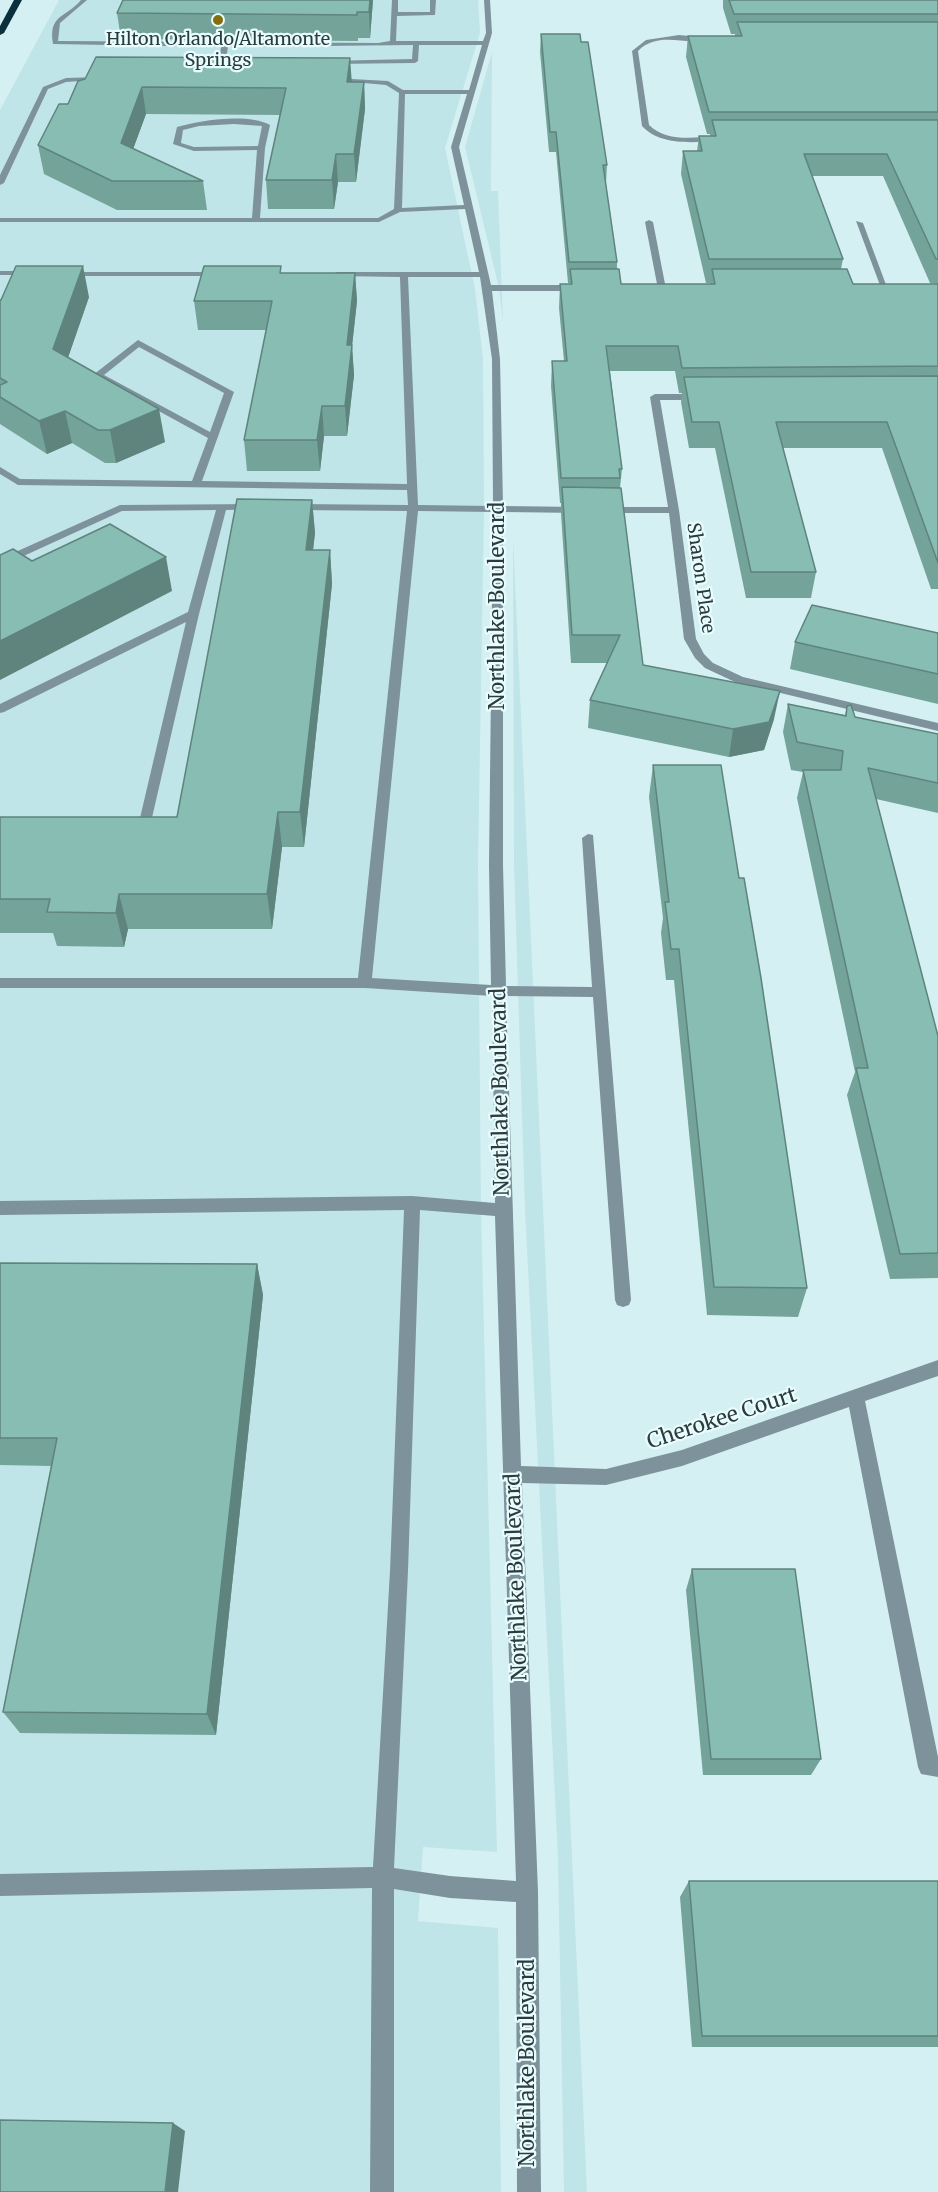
<!DOCTYPE html>
<html>
<head>
<meta charset="utf-8">
<style>
	body { margin:0 }
	canvas { display:block; background:#d5f0f3 }
</style>
</head>
<body>
<canvas width="938" height="2192"></canvas>
<script>
const context = document.querySelector('canvas').getContext('2d');
context.lineJoin = 'round';
function fillPath(path, color) { context.fillStyle = color; context.fill(path, 'evenodd'); }
function stroke(path, color, width, dash) { context.strokeStyle = color; context.lineWidth = width; context.lineCap = dash ? 'butt' : 'round'; context.setLineDash(dash || []); context.stroke(path); }
function drawText(font, color, halo, rows, align = 'center') {
  context.font = font + ' Merriweather,serif'; context.lineWidth = 4.5; context.setLineDash([]); context.textBaseline = 'middle'; context.strokeStyle = halo; context.fillStyle = color; for (const [text, x, y, turn = 0] of rows) {
    context.save(); context.translate(x, y); context.rotate((+turn || 0) * Math.PI / 180); context.textAlign = isNaN(turn) ? turn : align; if (halo) context.strokeText(text, 0, 0); context.fillText(text, 0, 0); context.restore();
  }
}
fillPath(new Path2D(`
	M59 0H478L480 33 445 148 475 289 483 359 484 509 478 865 481 1211 497 1852 423 1847 418 1921 498 1928 501 2192H0V110Z
	M492 52 491 191H498L503 322 499 288 465 147Z
	M513 537 587 2192H564L558 1857 525 1210 514 865Z`), '#c0e5e8');
fillPath(new Path2D(`
	M81 0H87L60 23 58 41 378 43 390 41 392 0H398V12H430V0H436L435 15 397 16 396 41H483L486 33 484 0H490L492 33 459 147 491 285H580L584 288 580 291H492L500 359 503 506 581 507 586 510 581 513 503 512V865L506 986 592 987 582 838 588 834 593 835 631 1300 629 1305 623 1307 617 1305 615 1300 593 997 506 996 521 1466 606 1469 682 1450 938 1360V1376L865 1401 938 1757V1777L921 1774 918 1767 849 1407 682 1466 606 1485 522 1483 538 1892 541 2192H517L516 1902 450 1898 394 1889V2192H370L372 1888 0 1896V1874L373 1867 390 1571 404 1210 0 1215V1201L412 1196 495 1203 492 996 365 988H0V978H358L407 511 293 510 288 507 293 504 408 505 407 490 18 485 0 474V467L20 479 192 481 208 438 93 375 138 340 234 392 202 481 407 484 400 277 337 276 333 274 337 272H479L465 209 400 212 379 222H0V218H252L257 150 194 151 173 144 177 127C201 120 248 113 270 125L265 148 260 218H378L394 209 399 93 386 85 330 80 333 78 388 81 403 90H469L482 45H419L418 61 415 63 331 64 329 61 412 59 413 45 228 47 226 60 241 62 238 64 219 62 221 47 53 44C48 14 66 18 81 0ZM405 94H467L451 147 464 205 402 208ZM234 124 262 126 258 146 194 147 181 143 183 130 199 126ZM408 277H480L492 359 493 506 418 505ZM139 347 224 393 210 432 104 375ZM418 511 493 512 489 865 491 985 372 978ZM420 1210 495 1216 516 1881 450 1876 394 1868 408 1571Z
	M679 35 710 38C688 48 660 29 638 51L649 125C667 143 696 137 718 136L721 140C696 143 660 146 642 126L632 51 646 40Z
	M98 77 108 79 66 82 48 89 4 183 0 185V175L43 87 66 78Z
	M649 220 653 222 666 289 662 292 658 289 645 222Z
	M856 221 863 223 888 290 881 288Z
	M0 271H31L35 273 31 275H0Z
	M64 272H220L224 274 220 276H61L60 274Z
	M655 394H702L707 397 702 400H660L679 510 696 639 704 654 713 663 743 677 938 723V731L735 682 705 668 695 658 684 639 669 513H605L600 510 605 507H668L650 397Z
	M257 504 262 507 261 509 226 510 199 614 151 822 145 826 126 825 125 822 126 819 140 818 186 622 4 712 0 713V704L188 612 216 510 122 511 4 565 0 566V559L120 505Z`), '#7e929b');
fillPath(new Path2D(`
	M14 0H22L4 33 0 35V26Z`), '#0b303d');
fillPath(new Path2D(`
	M373 0 370 38H358V41L121 39 117 13Z
	M723 0H938V589H931L882 448H783L816 572 811 598H746L715 448H689L681 402 682 393H679L675 371H610L622 469 620 488 643 665 774 719 764 750 729 757 588 728 590 700 607 663H571L561 514V503H560L551 386 552 361H564L559 308 560 284H570V283H568L556 152H549L540 52 541 34 581 42 607 165 606 184 617 262V269L621 284H710V283H706L681 174 683 151H697L699 136H710V134H707L686 57 688 36H735V34H731L723 8ZM812 176H883L930 283 937 284H853L841 269 843 259Z
	M78 81 364 82 365 109 356 182H338L334 209H268L266 180 280 115 146 114 133 149 203 181 207 210H117L44 174 38 145 68 104Z
	M282 273H355L357 301 352 346 354 375 347 436H324L320 471H247L244 440 266 330H198L194 301Z
	M89 297 68 357 165 442 116 463H105L72 443 47 454 0 424V300Z
	M312 500 315 533 313 550H330L332 584 304 847H282L272 929H128L124 947 57 946 53 933H0V817H177Z
	M938 633V704L790 669 795 642Z
	M788 704 845 715 847 706 855 717 938 734V813L876 799 938 1036V1278L890 1279 847 1095 855 1072 797 798 803 772 791 770 783 732Z
	M653 765 807 1288 798 1317 707 1315 674 980H666L661 933 663 918 649 797Z
	M0 1263 257 1264 263 1295 216 1735 20 1733 3 1712 51 1466 0 1465Z
	M692 1569 821 1759 811 1775H703L686 1590Z
	M689 1881H938V2047H692L680 1897Z`), '#74a39a');
fillPath(new Path2D(`
	M370 0H373L370 38 369 12Z
	M350 58 352 84 347 82Z
	M364 82 365 109 356 182 354 154Z
	M142 87 146 114 125 171 121 143Z
	M336 154 338 182 334 209 332 180Z
	M83 266 89 297 60 381 53 349Z
	M355 273 357 301 352 346 354 375 347 436 345 406 347 345Z
	M322 406 324 436 320 471 317 440Z
	M159 409 165 442 116 463 110 430Z
	M65 411 72 443 47 454 39 421Z
	M312 500 315 533 309 584 306 550Z
	M330 550 332 584 304 847 300 812Z
	M166 557 172 591 0 680V641Z
	M780 691 774 719 764 750 729 757 733 729Z
	M278 812 282 847 272 929 267 894Z
	M119 894 128 929 124 947 116 913Z
	M257 1264 263 1295 216 1735 207 1714Z
	M173 2123 185 2131 178 2192H165Z`), '#5e847d');
const building = new Path2D(`
	M123 0H370L369 12H357V15L117 13Z
	M729 0H938V14H734Z
	M737 22H938V112H709L688 36H742Z
	M541 34H580L581 42H588L607 165H603L617 262H569L556 132H550Z
	M96 57 350 58 347 82H364L354 154H336L332 180H266L286 88 142 87 121 143 203 181H112L38 145 59 104H68L78 81 85 79Z
	M712 120H938V259H936L887 154H804L843 259H709L683 151H702L699 136H716Z
	M16 266H83L53 349 159 409 110 430H98L65 411 39 421 0 397V385L7 382 0 378V300H1Z
	M204 266H281L280 273H355L347 345H352L345 406H322L317 440H244L272 301H194Z
	M570 269H619L621 284H715L712 269H847L853 284H938V366L682 368 678 346H606L622 469H619L620 478H561L552 361H567L560 284H572Z
	M938 376V563L887 422H776L816 572H751L719 422H692L684 377Z
	M562 487 621 488 643 665 780 691 769 722 733 729 590 700 620 635H572Z
	M237 499 312 500 306 550H330L300 812H278L267 894H119L116 913 47 912 50 899H0V817H177Z
	M110 524 166 557 0 641V555L13 549 32 561Z
	M812 605 938 633V674L795 642Z
	M788 704 846 716 847 706 851 705 855 717 938 734V783L868 768 938 1036V1253L900 1254 856 1068H868L803 770H841L843 751 797 742Z
	M653 765H721L739 878H744L761 978 807 1288 714 1287 679 949H671L665 902H669Z
	M0 1263 257 1264 207 1714 3 1712 57 1438H0Z
	M692 1569H795L821 1759H711Z
	M689 1881H938V2036H702Z
	M0 2120 173 2123 165 2192H0Z`);
fillPath(building, '#87bdb3');
stroke(building, '#5e847d', 1.5);
for (const [x, y, r, color] of [
	[218,20,6,"#866e0d"]
]) { const dot = new Path2D(); dot.arc(x, y, r, 0, 2 * Math.PI); context.fillStyle = color; context.fill(dot); stroke(dot, '#e7fdff', 2); }
drawText('18px', '#2f3a3b', '#e7fdff', [
	["Hilton Orlando/Altamonte",218,40],
	["Springs",218,61]
]);
drawText('18px', '#2f3a3b', '#e7fdff', [
	["Sharon Place",700,578,82]
]);
drawText('21px', '#2f3a3b', '#e7fdff', [
	["Northlake Boulevard",498,606,-90],
	["Northlake Boulevard",501,1092,-91],
	["Cherokee Court",722,1419,-18],
	["Northlake Boulevard",517,1577,-92],
	["Northlake Boulevard",528,2063,-90]
]);
</script>
</body>
</html>
